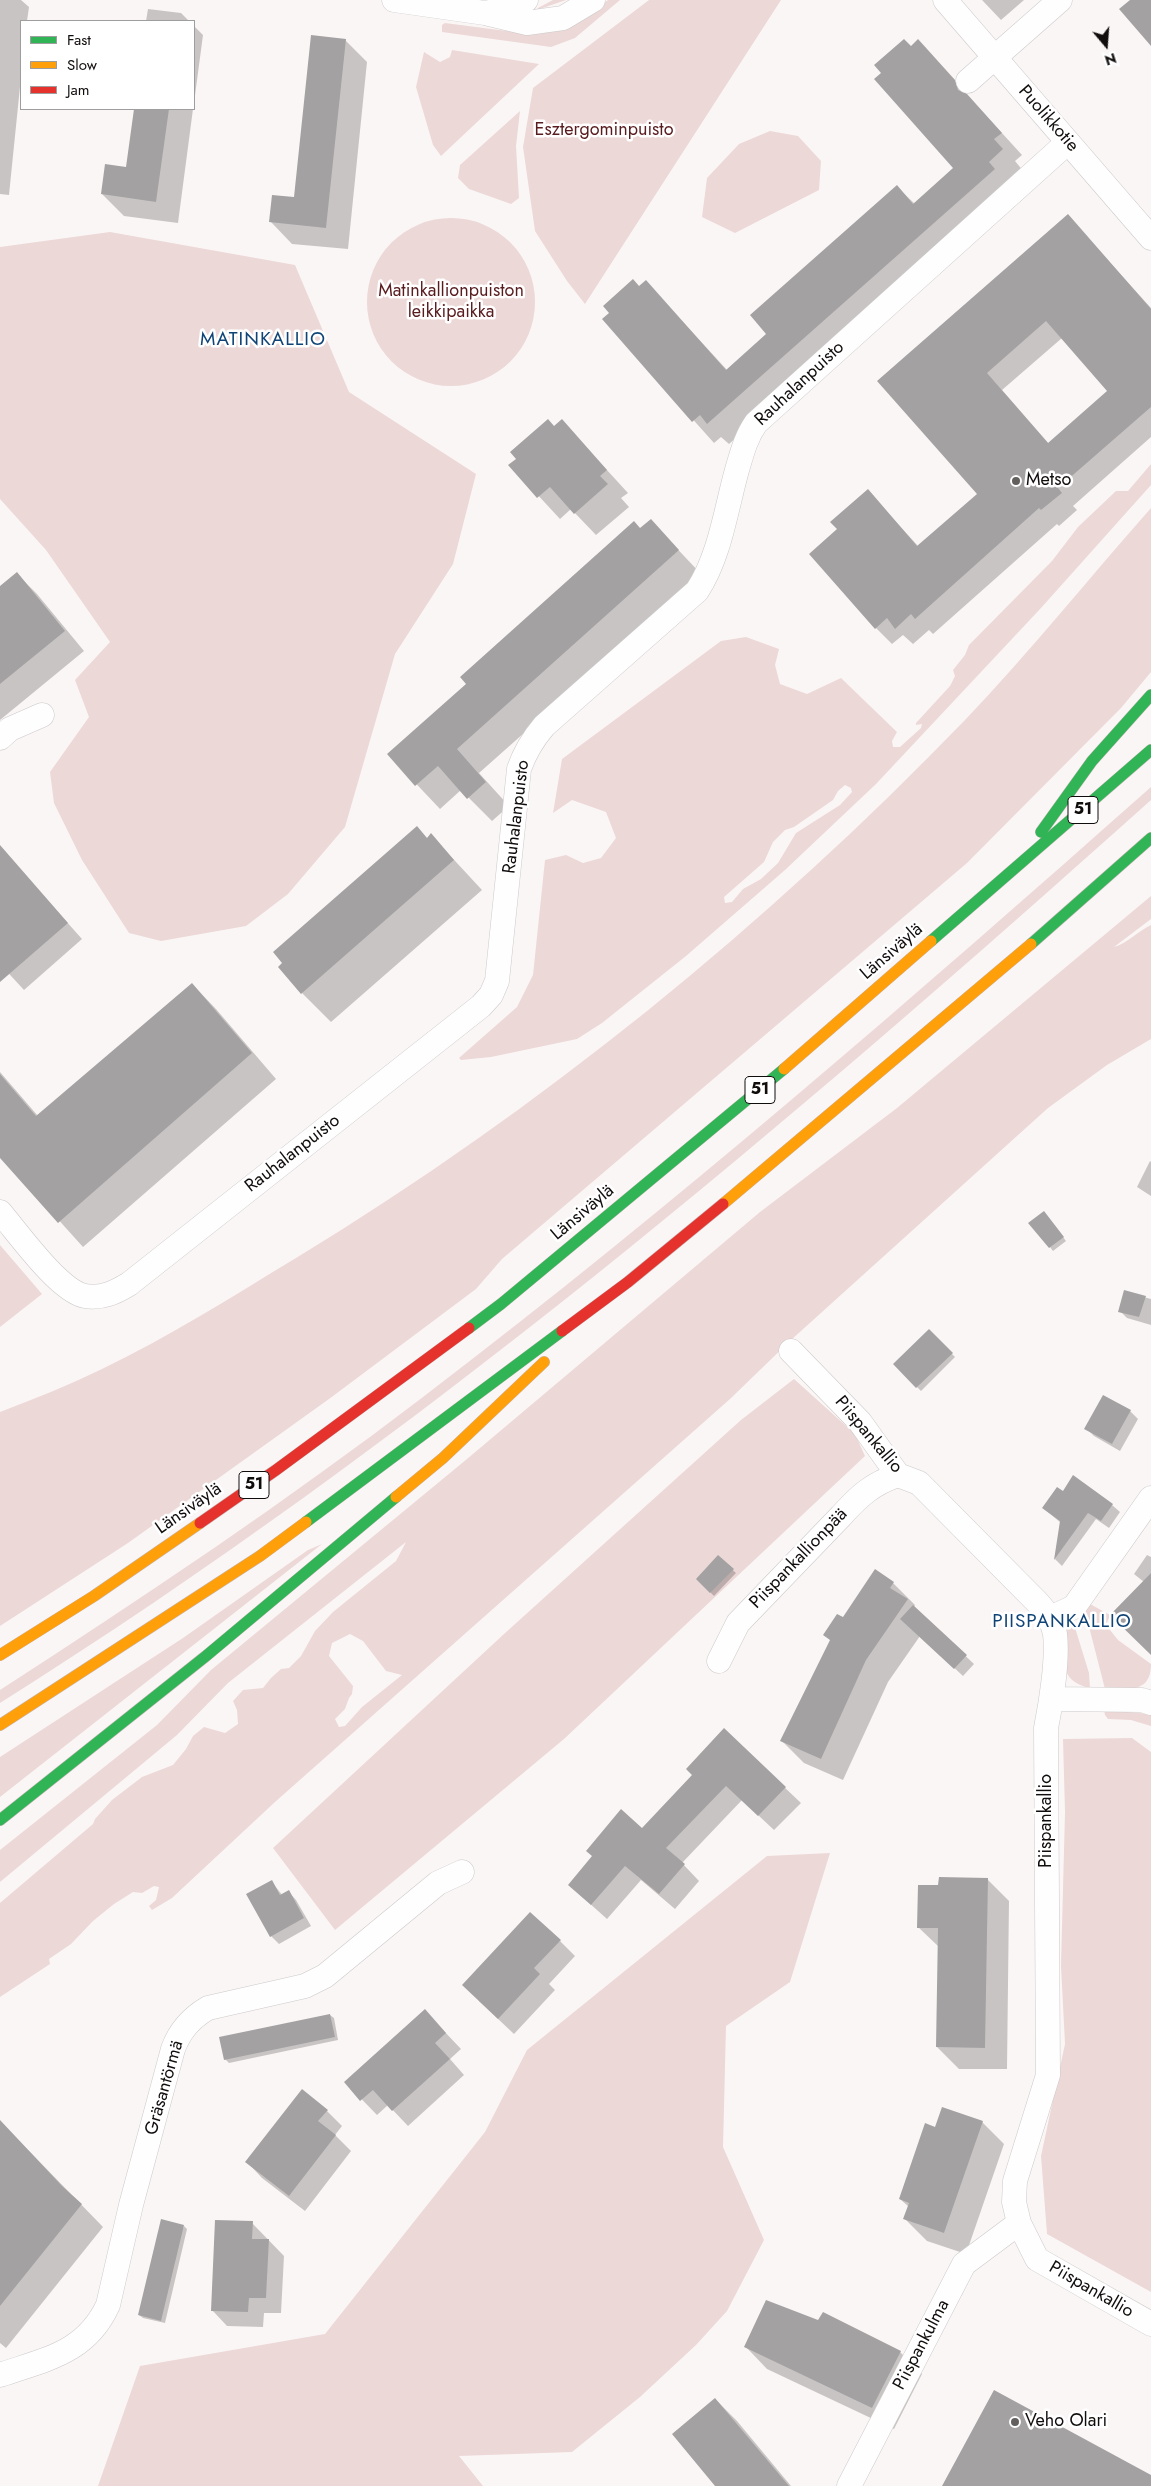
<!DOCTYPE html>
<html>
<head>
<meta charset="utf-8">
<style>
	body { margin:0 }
	#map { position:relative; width:1151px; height:2486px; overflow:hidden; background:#fbf6f6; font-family:Jost,sans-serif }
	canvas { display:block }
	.legend { position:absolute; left:20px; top:20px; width:175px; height:90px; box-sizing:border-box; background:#fff; border:1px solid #9f9e9e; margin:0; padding:6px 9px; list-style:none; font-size:15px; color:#100d0c }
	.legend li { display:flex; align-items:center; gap:10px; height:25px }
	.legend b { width:25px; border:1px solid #9f9e9e }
	.north { position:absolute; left:1081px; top:20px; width:50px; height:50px; -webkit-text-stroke:4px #fff; paint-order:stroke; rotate:162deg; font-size:14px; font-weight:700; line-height:20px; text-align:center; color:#100d0c }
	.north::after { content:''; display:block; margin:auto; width:18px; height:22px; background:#100d0c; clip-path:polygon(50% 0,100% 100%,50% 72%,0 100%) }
</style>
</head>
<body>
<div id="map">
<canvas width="1151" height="2486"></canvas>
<ul class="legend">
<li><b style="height:6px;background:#30b455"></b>Fast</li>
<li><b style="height:6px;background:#ff9f0a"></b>Slow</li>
<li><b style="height:6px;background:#e5322d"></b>Jam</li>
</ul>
<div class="north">N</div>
</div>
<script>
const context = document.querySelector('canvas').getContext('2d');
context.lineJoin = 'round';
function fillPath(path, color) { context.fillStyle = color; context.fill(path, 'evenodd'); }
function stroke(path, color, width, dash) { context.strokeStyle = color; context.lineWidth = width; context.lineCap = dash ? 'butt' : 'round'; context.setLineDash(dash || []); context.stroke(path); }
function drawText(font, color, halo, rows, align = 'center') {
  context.font = font + ' Jost,sans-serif'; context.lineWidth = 5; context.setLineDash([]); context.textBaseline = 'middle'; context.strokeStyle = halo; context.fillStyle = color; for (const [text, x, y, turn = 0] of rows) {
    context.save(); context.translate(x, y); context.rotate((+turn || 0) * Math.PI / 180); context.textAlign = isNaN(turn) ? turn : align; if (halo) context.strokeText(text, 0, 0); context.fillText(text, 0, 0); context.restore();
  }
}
fillPath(new Path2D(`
	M553 0H566L537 10 538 8Z
	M608 0H620L575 38 551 47 442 32V25L445 23 522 33 592 12Z
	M649 0H781L585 304 567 281 535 231 523 147 533 88Z
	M452 50 539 64 441 156 433 145 416 87 424 52 440 62 450 57Z
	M520 111 516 146 519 198 511 204 469 189 458 178 460 165Z
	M770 131 798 136 821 161 819 190 735 233 702 217 707 178 739 144Z
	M367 302a84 84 0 1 1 168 0a84 84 0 1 1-168 0Z
	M110 232 295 265 349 392 476 474 453 564 395 654 345 827 288 894 246 926 161 941 129 933 82 860 54 803 50 772 89 717 75 680 110 642 46 550 0 499V247Z
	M1151 464V485L1041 608 876 784 785 870 686 956 602 1023 577 1039 491 1057 461 1060 459 1058 517 1007 533 975 545 860 566 855 583 863 601 858 616 838 606 812 572 800 553 813 562 759 721 641 746 637 779 649 775 665 780 684 807 694 841 678 897 732 892 741 893 747H900L921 728 922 724 916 725V723L950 686 955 676 953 670 965 655 969 645 1052 561 1078 527 1116 491H1128ZM845 785 851 788 852 792 840 805 796 833 778 863 761 879 743 889 732 902 725 903 724 897 764 862 773 842 785 830 794 827 833 800 838 791Z
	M1151 508V672L1121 708 967 863 502 1259 476 1289 329 1399 128 1543 0 1626V1412C34 1399 69 1385 102 1369 169 1337 233 1296 296 1258 541 1109 766 926 965 720 1030 652 1089 578 1151 508Z
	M1151 787V800C788 1125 414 1443 0 1703V1690C144 1597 287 1501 423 1397 675 1205 914 997 1151 787Z
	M1151 896V919L1114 947C1128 943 1138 931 1151 925V1039L1107 1065 1048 1108 791 1340 730 1399 275 1802 172 1898 152 1910 149 1906 156 1900 159 1887 154 1886 142 1893 133 1892 114 1904 93 1921 71 1944 49 1959 50 1964 0 1997V1903L93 1824 95 1819 112 1800 142 1777 173 1765 186 1749 193 1736 204 1727 225 1733 238 1724 237 1710 233 1701 243 1690 263 1688 271 1678 281 1669 289 1668 301 1656 315 1631 333 1612 396 1561 406 1542 228 1683 177 1735 0 1882V1850L157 1725 211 1670 467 1459 760 1212 897 1108ZM350 1634 363 1641 386 1671 402 1675 362 1707 345 1726 339 1727 335 1719 345 1709 349 1698 352 1694 353 1686 329 1656 332 1643Z
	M0 1245 42 1294 0 1327Z
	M794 1379 855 1434 865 1456 564 1739 335 1930 273 1848 504 1634 741 1420Z
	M322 1544 0 1797V1757L183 1638 308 1550Z
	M1090 1604 1110 1615 1106 1625 1118 1640 1151 1664C1151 1694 1127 1689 1105 1689L1086 1615 1085 1610Z
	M1073 1621 1089 1673 1090 1688C1057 1681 1063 1656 1064 1629Z
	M1104 1710 1151 1714V1726L1131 1720 1108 1719 1105 1715Z
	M1132 1738 1151 1752V2292L1047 2234 1041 2156 1065 2044 1061 1966 1065 1812 1063 1739Z
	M830 1853 790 1982 726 2026 723 2147 764 2240 727 2311 696 2345 640 2397 572 2452 459 2456 483 2486H98L140 2366 325 2334 485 2132 527 2050 767 1856Z`), '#ecd8d7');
fillPath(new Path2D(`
	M0 0H21L29 7 27 21H21V77L9 195 0 194Z
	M982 0H1024L1001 20Z
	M148 9 181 13 189 21H146Z
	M194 26 203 35 194 103Z
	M345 40 367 62 348 249 292 244 271 222 295 199Z
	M918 41 1022 155 1015 161 1024 172 1016 191 729 444 721 437 714 443 603 319 646 282 728 371 768 334 897 187 915 204 955 168 911 47Z
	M135 109H193L178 223 124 216 102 194 127 169Z
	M1068 216 1151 308V437L1073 506 1077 510 1059 526 1057 524 933 634 929 630 913 644 903 635 892 644 876 628 839 529 868 491 918 546 979 494 879 381ZM1062 338 1109 391 1049 444 1002 390Z
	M562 421 628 493 621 498 629 507 596 535 571 509 560 519 510 465Z
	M651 521 702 575 479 773 509 806 492 821 461 790 440 809 388 754Z
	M17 574 37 594 84 651 0 720V587Z
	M431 835 482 890 331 1022 302 993Z
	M0 847 82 939 24 990 0 964Z
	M192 984 216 1009 276 1079 83 1247 0 1155V1072L38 1116Z
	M1150 1161 1151 1162V1196L1137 1187Z
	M1047 1216 1066 1241 1053 1251 1050 1247Z
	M1125 1292 1151 1299V1325L1127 1318 1120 1311Z
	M929 1331 955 1357 921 1391 895 1365Z
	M1130 1411 1138 1419 1120 1451 1094 1436 1086 1428Z
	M1063 1493 1112 1505 1120 1512 1109 1528 1096 1519 1062 1566 1055 1559 1061 1523 1043 1508Z
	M1147 1555 1151 1557V1653L1144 1582 1134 1574Z
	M718 1557 736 1573 714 1596 697 1579Z
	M893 1583 915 1605 914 1607 974 1664 963 1676 920 1636 888 1682 843 1780 804 1763 782 1741 843 1618Z
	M724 1730 801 1803 774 1830 742 1800 682 1863 699 1881 675 1909 641 1880 607 1919 569 1885 642 1829 694 1775Z
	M987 1879 1009 1901 1007 2069H959L937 2047 939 1947 918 1927 940 1887Z
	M271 1881 283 1896 289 1892 296 1900 311 1926 279 1944 271 1936Z
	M560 1941 575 1956 549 1984 555 1990 514 2034 479 2001Z
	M425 2011 461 2049 450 2059 464 2075 408 2126 388 2105 377 2115 345 2082Z
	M330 2015 334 2018 338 2040 229 2063 225 2059Z
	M327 2111 342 2126 335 2135 351 2151 305 2211 262 2178 247 2162Z
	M0 2121 103 2227 6 2348 0 2343Z
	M982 2122 1004 2144 966 2254 927 2241 905 2219 909 2207 900 2199 936 2129Z
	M252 2223 284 2256 281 2313H264L263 2327 227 2326 212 2310Z
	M184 2226 187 2229 165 2323 143 2318 139 2315Z
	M746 2347 900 2352 922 2374 894 2429 767 2369Z
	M715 2399 737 2421 791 2486H717Z`), '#0003');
fillPath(new Path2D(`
	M1130 0H1151V46L1119 9Z
	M311 35 346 39 326 228 269 222 272 195 294 197Z
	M904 39 911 46 918 39 955 80 958 90 967 94 1002 133 994 139 1003 149 989 162 995 169 707 424 700 415 692 422 602 319 609 313 603 306 633 279 639 286 646 280 726 370 766 334 750 315 897 185 913 204 953 168 874 79 881 73 874 65Z
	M134 109H169L156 202 101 194 105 164 126 167Z
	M1068 214 1151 309V407L1058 488 1062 493 1041 510 1039 508 915 619 911 614 895 629 887 618 875 629 809 554 837 529 830 522 868 489 917 546 977 494 877 381ZM1046 321 1107 391 1048 443 987 373Z
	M548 419 554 426 562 419 607 470 600 476 608 484 574 514 550 487 537 498 508 465 516 459 510 452Z
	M651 519 679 550 457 749 486 782 467 799 438 766 415 786 387 754 466 684 460 677 634 521 640 528Z
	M17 572 65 631 0 684V586Z
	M417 826 427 838 431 833 454 860 301 994 278 967 282 963 273 952Z
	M0 845 68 923 0 982Z
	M192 983 252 1053 58 1223 0 1158V1074L36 1116Z
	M1044 1211 1064 1237 1049 1248 1028 1223Z
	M1124 1290 1146 1296 1139 1317 1118 1312Z
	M929 1329 953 1353 916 1388 893 1364Z
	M1103 1395 1131 1410 1112 1444 1084 1429Z
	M1073 1475 1113 1504 1101 1521 1088 1513 1054 1560 1060 1521 1042 1508 1057 1487 1063 1491Z
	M718 1555 734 1569 710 1593 696 1579Z
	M875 1569 894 1582 890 1588 908 1599 866 1660 821 1759 780 1741 830 1640 823 1635 837 1614 843 1617Z
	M1151 1573V1655L1110 1615Z
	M913 1605 967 1655 954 1669 900 1619Z
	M724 1728 786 1787 758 1816 726 1786 666 1848 685 1864 659 1894 625 1866 591 1905 568 1885 592 1856 586 1851 621 1809 642 1828 692 1775 686 1769Z
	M939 1877 988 1878 985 2048 936 2047 938 1928H917L918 1885H938Z
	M272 1880 280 1895 289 1890 304 1918 270 1937 246 1894Z
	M530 1912 561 1940 534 1968 540 1974 498 2019 462 1985Z
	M425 2009 446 2033 435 2043 450 2059 392 2111 373 2090 360 2101 344 2082Z
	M330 2014 335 2037 224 2060 219 2037Z
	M302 2089 328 2110 318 2121 336 2135 289 2196 245 2162Z
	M942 2107 983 2121 944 2233 903 2219 909 2203 899 2199 925 2123 935 2127Z
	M0 2120 62 2186 82 2204 0 2306Z
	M161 2219 184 2225 161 2321 138 2315Z
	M215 2220 253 2221 252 2239H269L266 2298H249L248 2312 211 2311Z
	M766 2300 818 2320 823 2312 901 2351 872 2408 744 2347Z
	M994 2390 1151 2475V2486H942Z
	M715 2398 789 2486H715L672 2434Z`), '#a3a1a2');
const street = new Path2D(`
	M394 0 485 13 527 23 563 18 593 0
	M945 0 1151 238
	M487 13 526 0
	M968 81 1060 0
	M0 738 10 729 42 715
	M0 1212C18 1233 59 1291 85 1296 102 1299 116 1292 129 1284L481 1006 491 995 497 981 519 769C525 752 532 740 544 726L697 591C720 556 726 509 737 470 742 453 746 437 756 423L1068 142
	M791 1351 860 1422 898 1475 919 1483 1038 1603C1046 1612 1053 1621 1055 1634 1058 1659 1051 1703 1046 1728L1048 2075 1015 2181 1014 2202 1019 2223 1037 2259 1151 2324
	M1050 1618 1074 1607 1151 1498
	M719 1661 738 1623 841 1516C859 1496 872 1484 898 1475
	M1051 1699 1142 1700 1151 1703
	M0 2375C46 2359 86 2353 108 2305L131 2205 173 2049C180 2030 191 2018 208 2008L305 1986 325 1976 438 1883 462 1872
	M849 2486 964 2264 1019 2223`);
const fast = new Path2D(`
	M1041 832 1092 761 1151 695
	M931 941 1151 750
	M1031 944 1151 838
	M469 1328 501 1304 784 1069
	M306 1522 562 1331
	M0 1820 206 1656 396 1497`);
const slow = new Path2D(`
	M784 1069 931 941
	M723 1204 1031 944
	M396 1497 443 1458 544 1362
	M0 1655 94 1596 200 1523
	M0 1725 260 1556 306 1522`);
const jam = new Path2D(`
	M562 1331 628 1282 723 1204
	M200 1523 276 1470 469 1328`);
stroke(street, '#cdc9c9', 25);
stroke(fast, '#c2b5b4', 12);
stroke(slow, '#c2b5b4', 12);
stroke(jam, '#c2b5b4', 12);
stroke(street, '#fefefe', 24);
stroke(fast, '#30b455', 11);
stroke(slow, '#ff9f0a', 11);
stroke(jam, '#e5322d', 11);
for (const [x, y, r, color] of [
	[1016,481,5,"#625f5e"],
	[1015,2422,5,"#625f5e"]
]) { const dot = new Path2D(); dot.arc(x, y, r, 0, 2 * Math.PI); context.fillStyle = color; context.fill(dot); stroke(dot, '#fff', 2); }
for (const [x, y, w] of [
	[1083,810,30],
	[760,1090,30],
	[254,1485,30]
]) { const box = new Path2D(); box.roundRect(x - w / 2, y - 13.5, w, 27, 4); context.fillStyle = '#fff'; context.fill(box); stroke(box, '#100d0c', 1); }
drawText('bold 16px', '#100d0c', null, [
	["51",1083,810],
	["51",760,1090],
	["51",254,1485]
]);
drawText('18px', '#100d0c', '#fff', [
	["Puolikkotie",1048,119,49],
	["Rauhalanpuisto",800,384,-43],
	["Rauhalanpuisto",517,817,-83],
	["Länsiväylä",892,952,-41],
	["Rauhalanpuisto",293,1154,-38],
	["Länsiväylä",583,1213,-40],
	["Piispankallio",868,1435,50],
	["Länsiväylä",189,1509,-35],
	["Piispankallionpää",799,1559,-46],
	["Piispankallio",1047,1821,-90],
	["Gräsantörmä",165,2088,-74],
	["Piispankallio",1091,2290,30],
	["Piispankulma",922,2345,-62]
]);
drawText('18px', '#581b1e', '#fff', [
	["Esztergominpuisto",604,131],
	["Matinkallionpuiston",451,292],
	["leikkipaikka",451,313]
]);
drawText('18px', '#100d0c', '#fff', [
	["Metso",1026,481],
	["Veho Olari",1025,2422]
], 'left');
context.letterSpacing = '1px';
drawText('19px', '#104476', '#fff', [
	["MATINKALLIO",263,340],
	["PIISPANKALLIO",1062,1622]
]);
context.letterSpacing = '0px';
</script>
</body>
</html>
